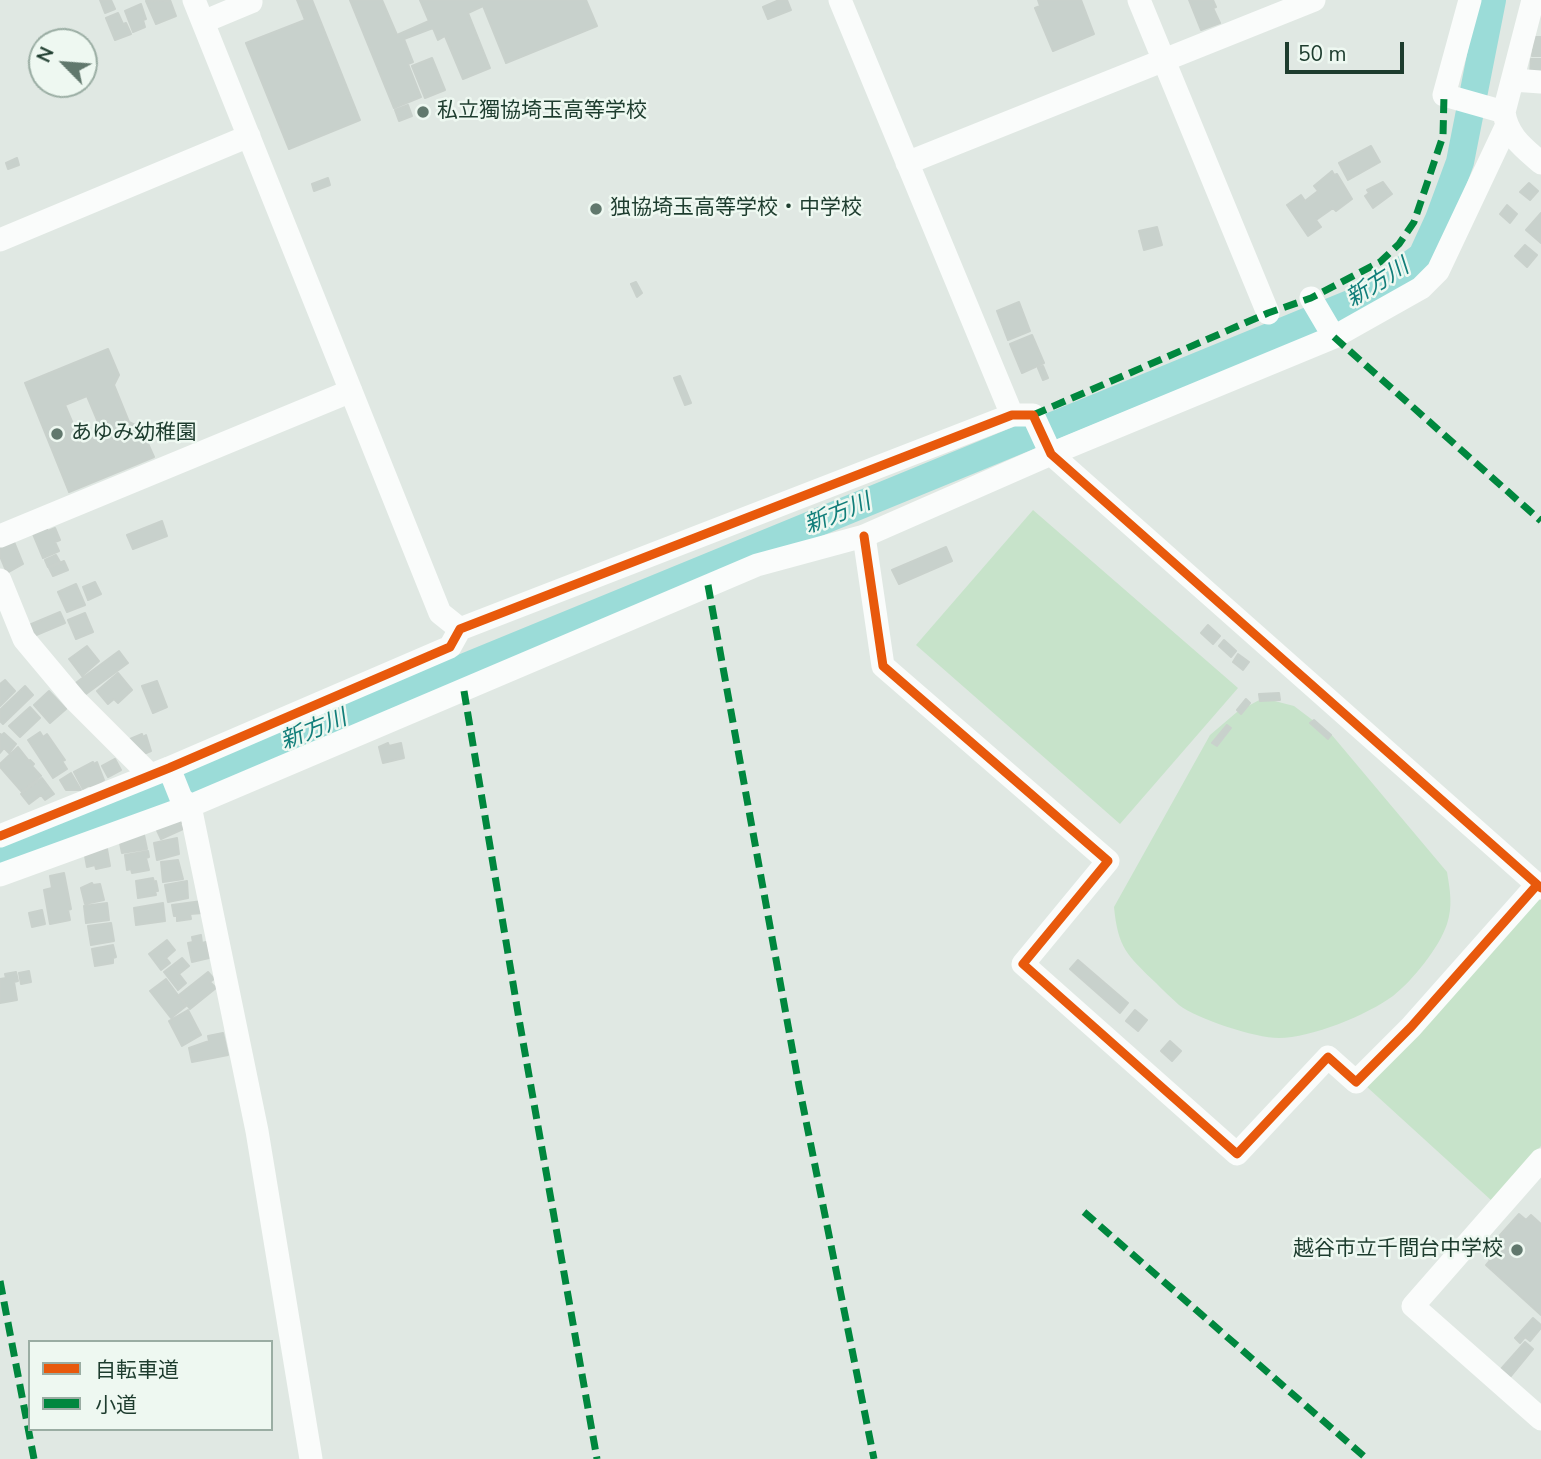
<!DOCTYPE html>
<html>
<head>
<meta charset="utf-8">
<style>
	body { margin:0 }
	#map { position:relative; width:1541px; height:1459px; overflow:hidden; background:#e0e8e3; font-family:"Nunito Sans","Noto Sans JP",sans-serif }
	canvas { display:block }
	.legend { position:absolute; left:28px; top:1340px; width:245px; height:91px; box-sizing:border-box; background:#eef8f1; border:2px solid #9aada3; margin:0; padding:9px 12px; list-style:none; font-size:21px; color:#1d3c2e }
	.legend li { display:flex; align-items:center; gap:14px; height:35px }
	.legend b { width:35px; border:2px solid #9aada3 }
	.north { position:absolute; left:28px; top:28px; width:70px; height:70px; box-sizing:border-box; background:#eef8f1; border:2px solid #9aada3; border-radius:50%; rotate:295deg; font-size:19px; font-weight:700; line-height:28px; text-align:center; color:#1d3c2e }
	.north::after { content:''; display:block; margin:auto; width:24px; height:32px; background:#61786d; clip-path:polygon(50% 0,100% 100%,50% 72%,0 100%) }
	.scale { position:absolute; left:1285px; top:42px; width:119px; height:32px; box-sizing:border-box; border:4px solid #1d3c2e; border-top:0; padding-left:9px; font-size:21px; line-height:24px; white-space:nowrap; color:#1d3c2e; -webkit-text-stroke:5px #eef8f1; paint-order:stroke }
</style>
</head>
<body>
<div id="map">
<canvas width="1541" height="1459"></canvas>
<ul class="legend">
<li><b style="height:9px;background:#e8590c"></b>自転車道</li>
<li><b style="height:9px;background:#00873e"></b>小道</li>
</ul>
<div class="north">N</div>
<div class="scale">50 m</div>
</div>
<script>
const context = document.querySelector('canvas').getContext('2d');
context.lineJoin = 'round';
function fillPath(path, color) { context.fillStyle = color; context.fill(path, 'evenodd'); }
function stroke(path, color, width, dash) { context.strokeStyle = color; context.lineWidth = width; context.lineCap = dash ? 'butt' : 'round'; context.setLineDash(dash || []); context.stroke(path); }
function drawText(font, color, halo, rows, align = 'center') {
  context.font = font + ' "Nunito Sans","Noto Sans JP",sans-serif'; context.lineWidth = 5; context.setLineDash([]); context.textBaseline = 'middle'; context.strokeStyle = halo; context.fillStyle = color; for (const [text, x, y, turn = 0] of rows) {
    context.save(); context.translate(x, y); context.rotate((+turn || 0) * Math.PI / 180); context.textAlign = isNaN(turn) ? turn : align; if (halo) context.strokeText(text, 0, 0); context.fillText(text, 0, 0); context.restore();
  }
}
fillPath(new Path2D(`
	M1033 510 1238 688 1120 824 916 645Z
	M1263 698 1294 706 1331 734 1447 872C1450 890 1453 906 1447 924 1439 948 1413 980 1393 996 1367 1015 1311 1038 1279 1038 1255 1038 1197 1019 1179 1005 1171 998 1163 990 1156 983 1127 955 1118 948 1114 907L1210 735 1237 712Z
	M1537 895 1541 899V1146L1492 1201 1367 1087Z`), '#c7e3ca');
stroke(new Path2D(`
	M0 861 195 778 1367 297 1422 256 1439 219 1460 162 1492 0`), '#9bdcd8', 28);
const building = new Path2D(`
	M100 0H111L115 9 105 13Z
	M170 0 176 16 156 24 146 1Z
	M297 0H312L360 120 289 149 246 43 305 20Z
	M350 0H382L397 35 429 21 420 0H586L597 26 506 63 483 6 468 13 490 68 463 79 445 36 438 40 433 28 404 39 413 62 408 64 421 97 394 108Z
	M779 0H787L791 10 768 19 763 7Z
	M1038 0H1081L1094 34 1053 51 1035 8 1040 6Z
	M1189 0H1213L1216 7 1213 8 1220 23 1201 30Z
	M141 4 146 19 143 20 145 27 133 32 125 11Z
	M118 13 123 24 126 23 131 34 115 40 106 18Z
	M1535 37H1541V56H1532Z
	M432 58 445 90 425 98 412 66Z
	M1531 59H1541V75H1530Z
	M408 105 412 116 399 121 395 110Z
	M1371 146 1380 162 1348 180 1339 163Z
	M17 158 19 165 8 169 6 163Z
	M1332 171 1334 175 1337 174 1352 199 1336 211 1333 208 1316 220 1321 227 1308 236 1287 205 1301 195 1305 201 1318 191 1314 186Z
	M328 178 330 185 314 191 312 184Z
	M1383 182 1392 194 1373 208 1365 196 1369 193 1367 190Z
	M1529 183 1538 191 1530 200 1520 192Z
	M1507 205 1517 214 1510 223 1500 214Z
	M1541 213V243L1526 230Z
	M1157 227 1162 245 1144 250 1139 231Z
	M1525 245 1537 255 1527 267 1515 256Z
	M636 282 642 293 637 297 631 284Z
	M1019 302 1030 331 1008 340 997 311Z
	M1032 335 1044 363 1022 373 1010 344Z
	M108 349 119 375 114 385 129 422 141 428 154 457 69 492 25 383ZM87 396 103 434 81 443 65 405Z
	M1043 366 1048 378 1043 380 1038 368Z
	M680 376 691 403 685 405 674 378Z
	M162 521 167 536 133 549 127 535Z
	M46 528 48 531 55 528 60 540 55 542 59 551 43 558 33 534Z
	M14 542 23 564 7 573 0 556V547Z
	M946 547 952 561 899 584 892 570Z
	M56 555 60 562 48 567 45 560Z
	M64 561 68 570 53 576 49 568Z
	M95 582 101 594 88 600 83 587Z
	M76 584 85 605 67 612 58 592Z
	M60 612 65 623 34 636 29 625Z
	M85 613 93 632 76 639 68 620Z
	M1208 625 1220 636 1213 644 1201 633Z
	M1224 640 1236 651 1231 657 1219 646Z
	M87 646 99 661 82 676 69 659Z
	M119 651 128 663 82 697 73 685Z
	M1238 654 1249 662 1243 670 1233 662Z
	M118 673 132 690 118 703 114 699 108 704 97 691Z
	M5 680 15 691 0 706V684Z
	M157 681 167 707 153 713 142 686Z
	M25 686 33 695 3 724 0 721V710Z
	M49 691 66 709 50 723 34 705Z
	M1279 693 1280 700 1260 701 1259 694Z
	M1246 699 1250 703 1241 714 1237 710Z
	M30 707 40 718 20 737 9 726Z
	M1314 720 1331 735 1328 739 1310 723Z
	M1227 725 1231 728 1217 746 1212 743Z
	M40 732 43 737 47 734 65 760 62 761 67 769 53 778 28 740Z
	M4 733 16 744 9 753 4 748 0 753V734L2 735Z
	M142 734 143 737 146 735 151 751 139 756 123 742Z
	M388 743 389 746 401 743 404 758 383 763 379 747Z
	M18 747 29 761 30 760 34 764 32 766 41 776 22 792 0 767V764Z
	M115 759 121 770 108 777 102 766Z
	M93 762 94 764 97 762 104 780 92 789 90 785 83 789 74 772Z
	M71 773 81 790H66L60 780Z
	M42 778 54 794 45 800 41 795 29 804 21 794Z
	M180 812 184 822 180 824 183 829 161 839 154 824Z
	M143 830 147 849 122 853 119 838Z
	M177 838 179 854 157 860 154 843Z
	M107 849 110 866 96 869 95 865 87 867 85 856H89L88 851Z
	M148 851 149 857 146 858 149 870 132 873 131 869 127 870 125 855Z
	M178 860 183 879 163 882 161 862Z
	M64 873 71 909 68 910 70 920 50 924 44 890 52 888 50 876Z
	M153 878 154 882 156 881 158 891H155L156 895 138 898 136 881Z
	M187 881 188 898 168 902 165 885Z
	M92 883 93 885 100 884 104 900 85 904 81 888Z
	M202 901 203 913 190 914 191 919 177 921V916H174L172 905Z
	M107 903 109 920 86 923 84 906Z
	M163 903 165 921 136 925 134 908Z
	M42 910 45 924 32 927 29 913Z
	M111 923 114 941 91 945 88 926Z
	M201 935 202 943 206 942 209 958 192 962 188 943 193 942 192 937Z
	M167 940 175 950 166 958 170 963 161 970 149 954Z
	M113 945 116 957 113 958V963L95 966 92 949Z
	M182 958 189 966 179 974 186 983 178 990 164 972Z
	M1078 960 1128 1003 1120 1013 1070 969Z
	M29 971 31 982 21 984 19 973Z
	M16 972 18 981 14 982 17 1000 0 1003V979L6 978 5 974Z
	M208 972 214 979 210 982 216 988 190 1009 179 995Z
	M166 979 186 1006 171 1018 150 991Z
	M188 1010 201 1035 182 1046 169 1021Z
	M1135 1010 1147 1020 1138 1031 1126 1021Z
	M223 1033 228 1055 192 1062 189 1048 209 1041 208 1036Z
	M1170 1041 1181 1051 1172 1061 1161 1051Z
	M1519 1214 1526 1220 1531 1215 1541 1224V1315L1486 1265 1490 1260 1483 1254Z
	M1533 1318 1541 1325V1328L1530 1341 1525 1337 1520 1343 1515 1338Z
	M1525 1342 1533 1349 1510 1377 1501 1369Z`);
fillPath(building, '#c8d1cc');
stroke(building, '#c9d1cc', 2);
stroke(new Path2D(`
	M194 0 440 613 460 629
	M840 0 1012 415
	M1139 0 1268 313
	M1470 0 1444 95 1504 112
	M1533 0 1504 112C1507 136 1524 148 1541 163
	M203 22 251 2 250 0
	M1513 80 1541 82
	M907 163 1314 0
	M0 240 249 136
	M1311 298 1334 337
	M0 536 351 391
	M864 536 883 666 1108 861 1023 964 1237 1154 1328 1057 1356 1082 1411 1027 1537 885
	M0 580 24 639 76 701 150 775
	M169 768 181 798 190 806 257 1131 311 1459
	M0 836 169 768 450 647 460 629 1012 415H1033L1051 454 1541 888
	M0 875 190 806 757 565 864 536 1051 454 1334 337 1421 288 1438 271 1506 127
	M1541 1160 1413 1306 1541 1419`), '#fafcfb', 23);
stroke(new Path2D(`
	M1334 337 1541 521
	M1033 415 1268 313 1311 298 1380 262 1399 244 1414 222 1443 136 1444 95
	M708 585 799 1086 874 1459
	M464 691 519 1019 597 1459
	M1084 1212 1367 1459
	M0 1281 34 1459`), '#00873e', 7, [14, 7]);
stroke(new Path2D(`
	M864 536 883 666 1108 861 1023 964 1237 1154 1328 1057 1356 1082 1411 1027 1537 885
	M0 836 169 768 450 647 460 629 1012 415H1033L1051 454 1541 888`), '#e8590c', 9);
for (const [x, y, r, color] of [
	[423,112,7,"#61786d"],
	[596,209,7,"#61786d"],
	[57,434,7,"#61786d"],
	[1517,1250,7,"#61786d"]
]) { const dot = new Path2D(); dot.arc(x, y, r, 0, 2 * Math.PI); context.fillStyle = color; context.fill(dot); stroke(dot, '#eef8f1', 2.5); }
drawText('21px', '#1d3c2e', '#eef8f1', [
	["私立獨協埼玉高等学校",437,112],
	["独協埼玉高等学校・中学校",610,209],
	["あゆみ幼稚園",71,434],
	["越谷市立千間台中学校",1503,1250,"right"]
], 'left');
drawText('italic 23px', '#117e7a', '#eef8f1', [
	["新方川",1378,284,-32],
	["新方川",838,515,-22],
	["新方川",314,731,-22]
]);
</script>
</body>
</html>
